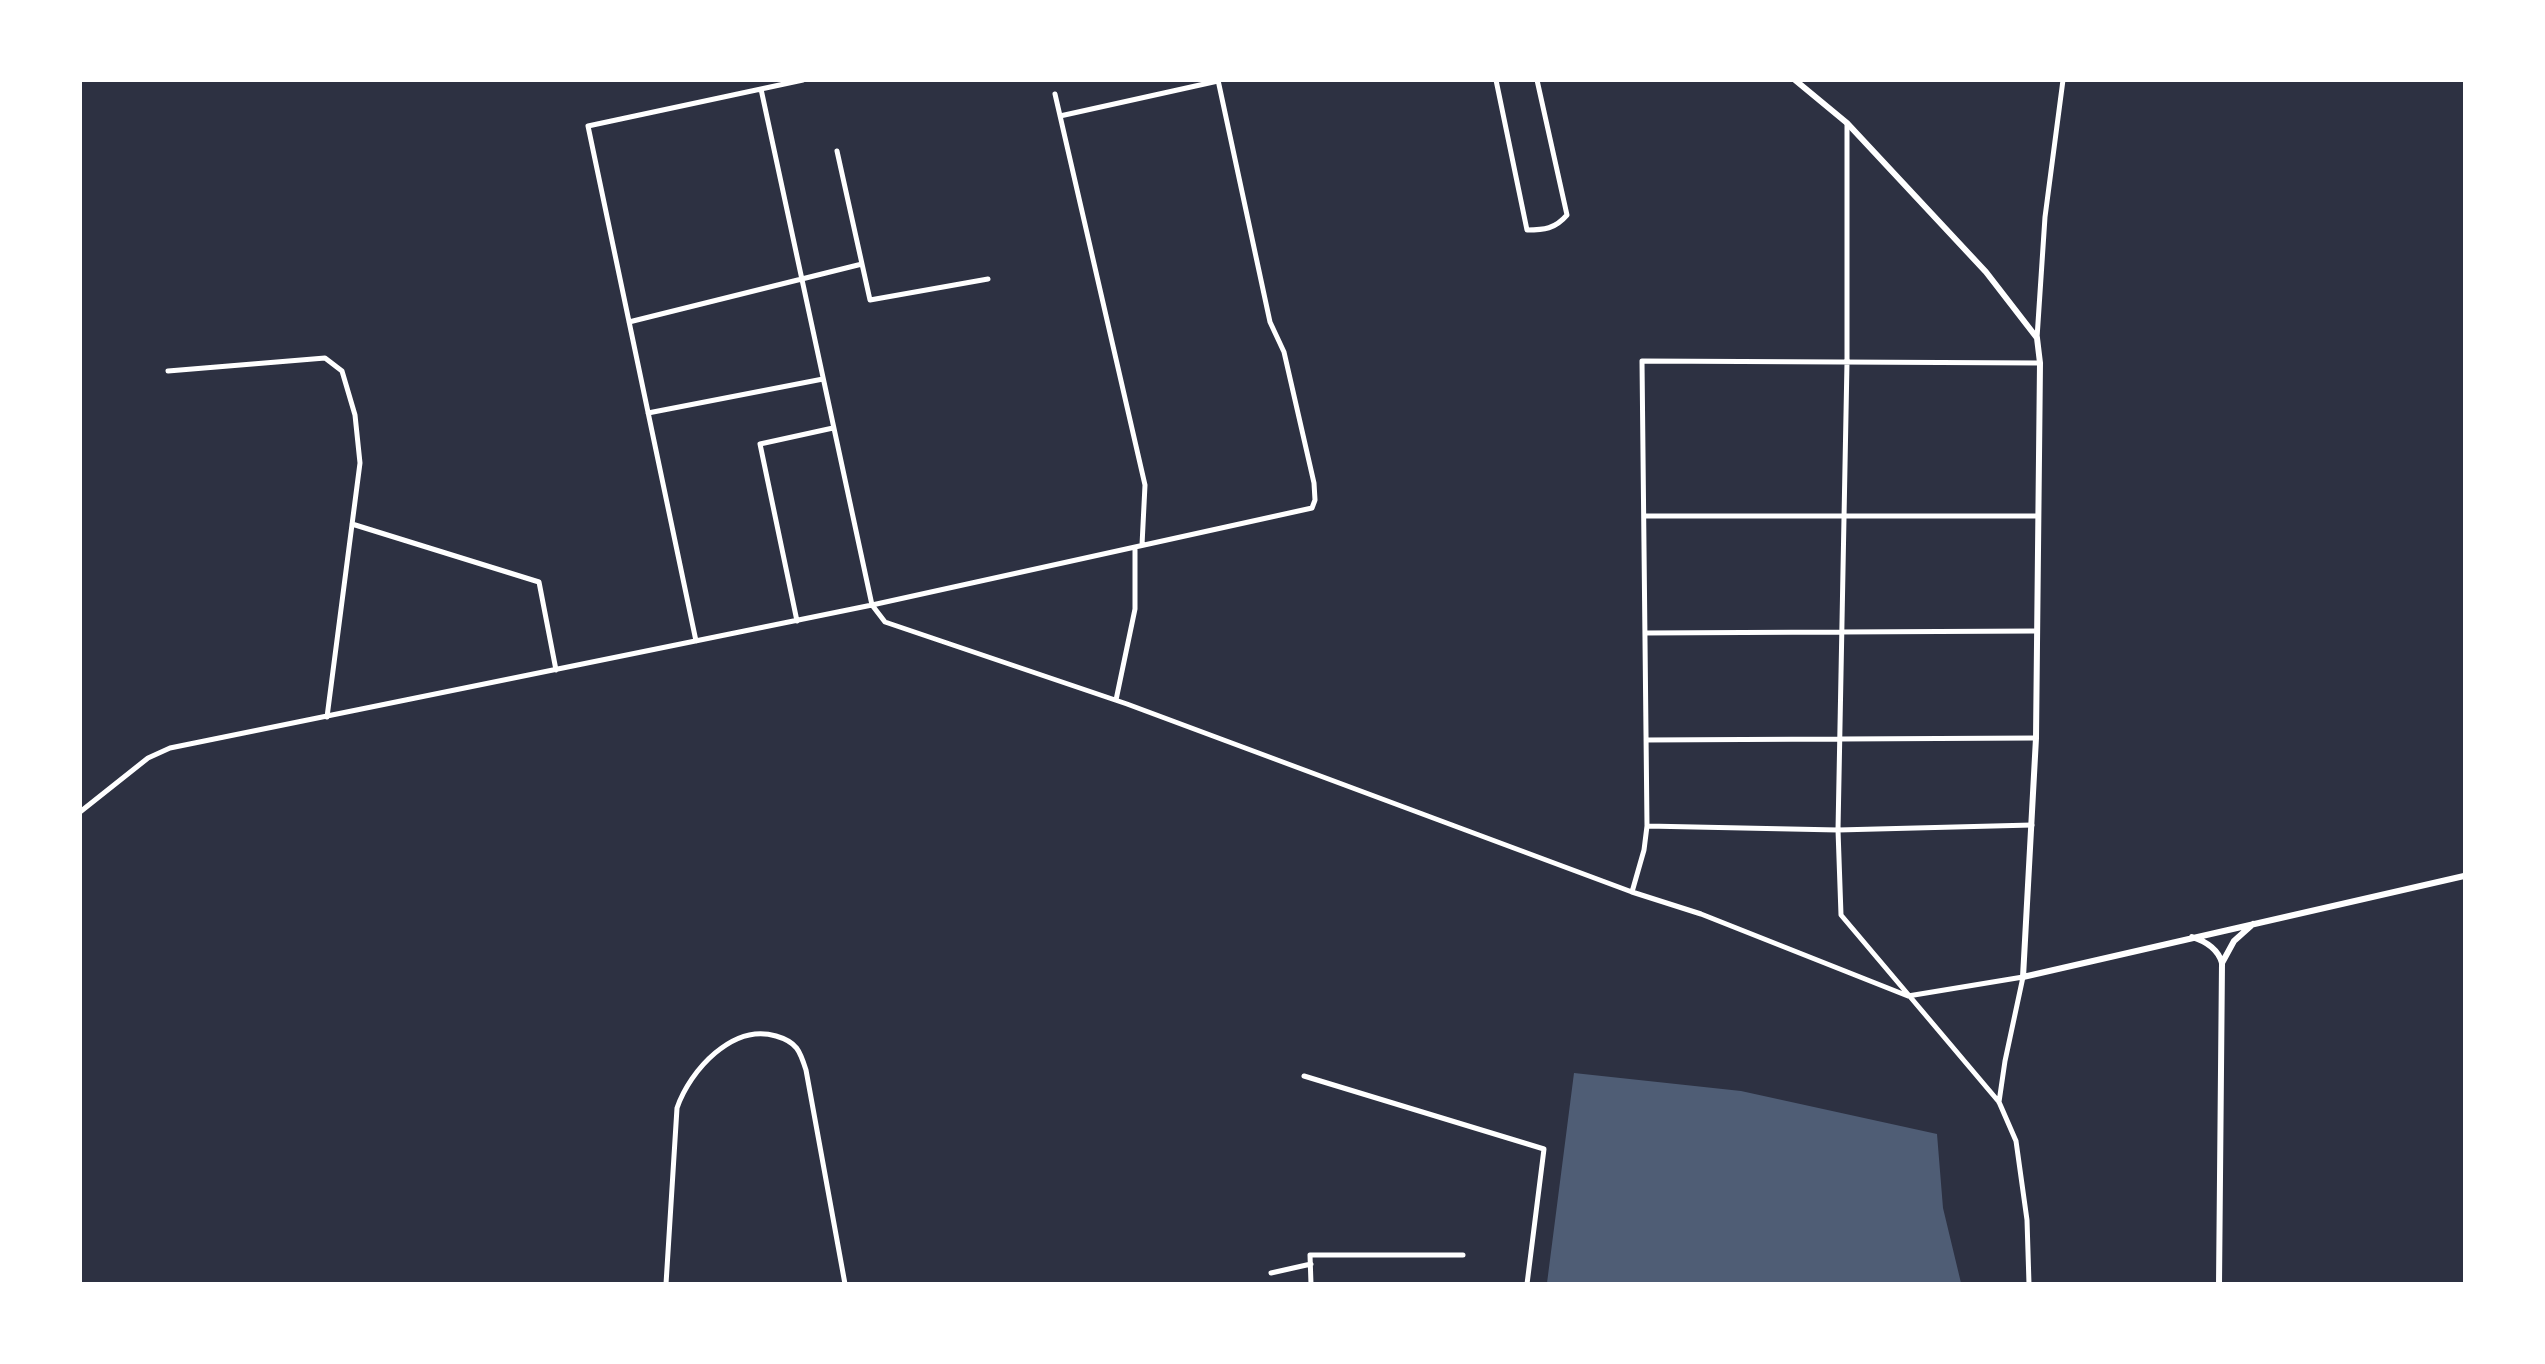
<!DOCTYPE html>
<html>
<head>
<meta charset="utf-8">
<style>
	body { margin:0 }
	#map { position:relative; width:2545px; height:1364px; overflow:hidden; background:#2d3142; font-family:Quicksand,sans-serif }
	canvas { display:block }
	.frame { position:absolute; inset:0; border:82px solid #fff; pointer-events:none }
</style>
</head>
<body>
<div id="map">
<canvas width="2545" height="1364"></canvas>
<div class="frame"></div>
</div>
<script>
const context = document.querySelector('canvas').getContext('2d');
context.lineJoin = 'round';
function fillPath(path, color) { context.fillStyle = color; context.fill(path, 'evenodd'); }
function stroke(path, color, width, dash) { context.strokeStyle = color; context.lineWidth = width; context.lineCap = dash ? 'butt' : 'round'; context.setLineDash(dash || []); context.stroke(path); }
fillPath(new Path2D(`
	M1574 1073 1741 1091 1937 1134 1943 1208 1961 1283H1547Z`), '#4f5d75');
stroke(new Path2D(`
	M1496 80 1527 230C1544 230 1555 229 1567 215L1537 80
	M761 89 872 605 885 622 1127 704 1632 892 1701 914 1908 996 2023 977 2005 1061 1999 1102
	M1055 94 1145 485 1142 545
	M1060 116 1218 81
	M1847 123V362L1838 830 1841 915 1999 1102 2016 1141 2027 1220 2029 1284
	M837 151 870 300 988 279
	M629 322 862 264
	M2037 338 2045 217 2063 80
	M168 371 325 358 342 371 355 415 360 463 327 717
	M648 413 823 379
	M1644 516H2038
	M352 524 539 582 556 670
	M797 621 760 444 833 428
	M1645 633 2037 631
	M696 641 588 126 803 80
	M1116 700 1135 609V547
	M1646 740 2036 738
	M80 812 148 758 170 748 872 605 1312 508 1315 500 1314 483 1284 352 1270 322 1218 80
	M1647 826 1838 830 2032 825
	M1632 892 1644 850 1647 826 1642 361 2040 363
	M1304 1076 1544 1149 1527 1284
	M1271 1273 1311 1264
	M666 1284 677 1108C690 1070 733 1023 776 1036 797 1042 800 1051 806 1070L845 1284
	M1311 1284 1310 1255H1463`), '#fff', 5);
stroke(new Path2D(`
	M1795 80 1847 123 1986 272 2037 338 2040 363 2036 738 2023 977 2464 876
	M2192 937C2205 941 2218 949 2222 963L2219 1284
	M2222 963 2234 941 2253 924`), '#fff', 6);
</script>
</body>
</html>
